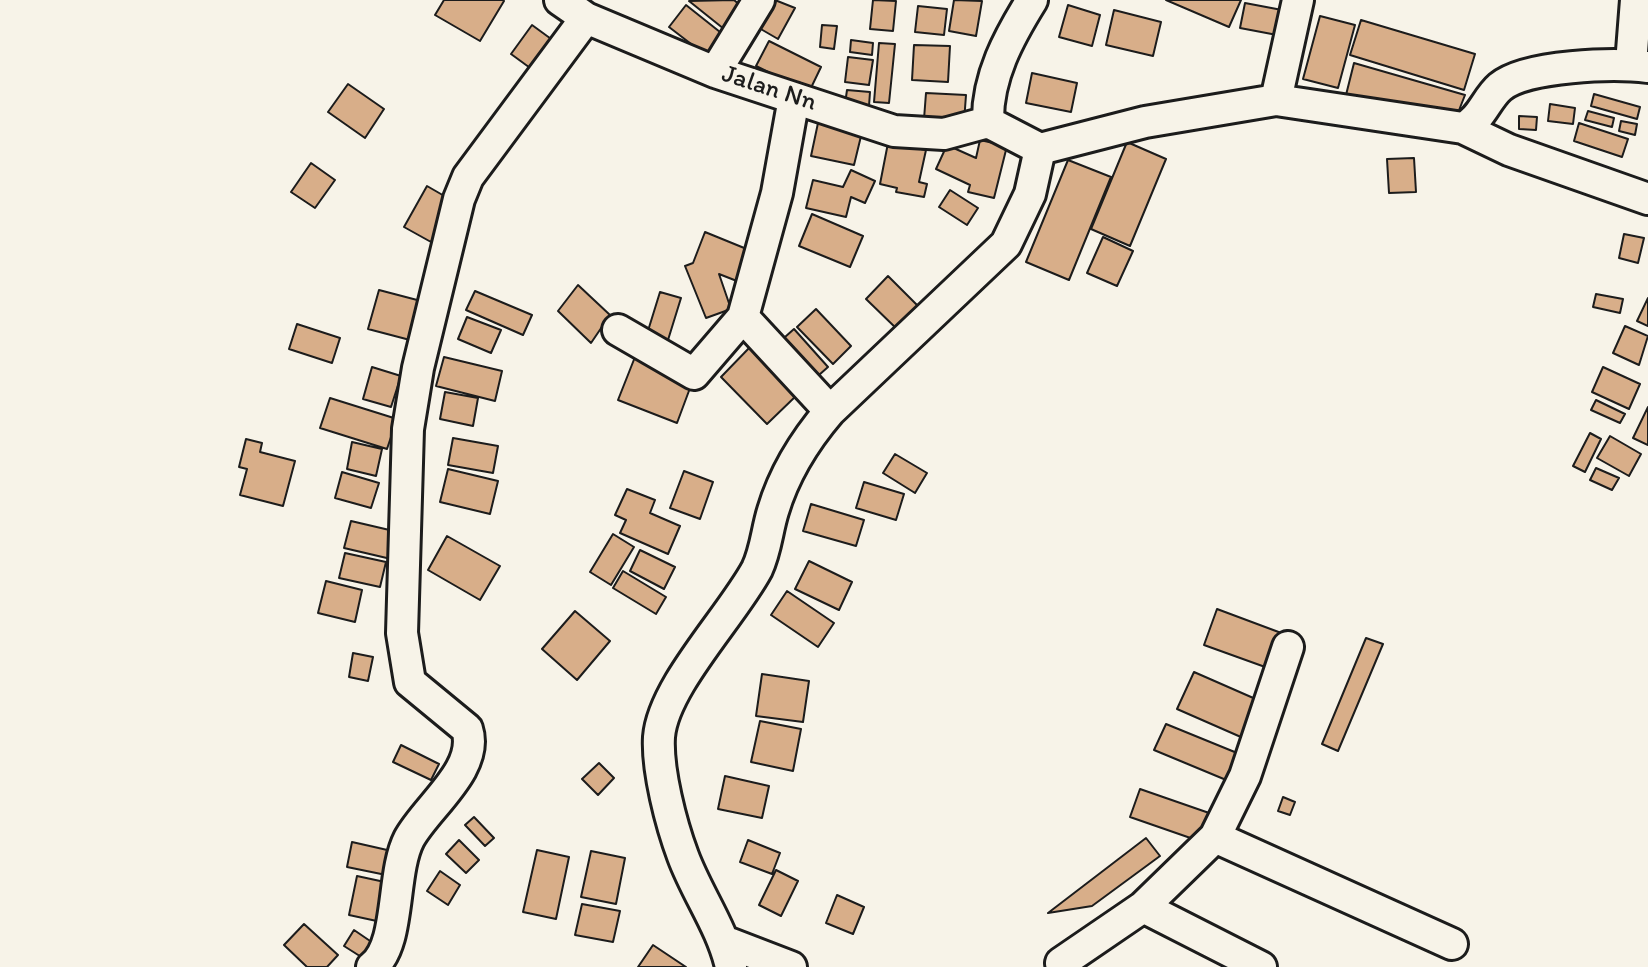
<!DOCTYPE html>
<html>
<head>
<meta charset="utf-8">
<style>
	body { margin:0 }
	canvas { display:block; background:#f7f3e8 }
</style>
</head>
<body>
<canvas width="1648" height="967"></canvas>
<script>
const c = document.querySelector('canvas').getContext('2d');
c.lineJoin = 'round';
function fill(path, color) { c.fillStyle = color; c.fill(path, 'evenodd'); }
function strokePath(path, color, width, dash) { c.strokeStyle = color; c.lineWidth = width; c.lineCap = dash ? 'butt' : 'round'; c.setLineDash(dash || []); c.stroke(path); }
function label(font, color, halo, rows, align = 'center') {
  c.font = font + ' Itim,sans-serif'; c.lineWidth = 6; c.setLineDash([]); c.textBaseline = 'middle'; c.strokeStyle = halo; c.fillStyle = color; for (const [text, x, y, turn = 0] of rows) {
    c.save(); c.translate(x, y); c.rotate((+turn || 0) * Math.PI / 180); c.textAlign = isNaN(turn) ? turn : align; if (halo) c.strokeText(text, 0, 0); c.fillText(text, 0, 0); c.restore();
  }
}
const building = new Path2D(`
	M444,0H503L504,1L480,41L435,15Z
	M734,0L741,6L724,29L689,1Z
	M775,0L795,8L778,39L759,28Z
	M873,0L896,1L893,31L870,29Z
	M954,0L982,1L976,36L949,31Z
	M1166,0H1241L1229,27Z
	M1245,3L1282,10L1277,35L1240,28Z
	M686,5L725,36L708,57L669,27Z
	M1068,5L1100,15L1092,46L1059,37Z
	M918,6L947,9L944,35L915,32Z
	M1114,10L1161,22L1153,56L1106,45Z
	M1320,16L1355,25L1338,88L1303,79Z
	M1361,20L1475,54L1464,90L1350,55Z
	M532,25L558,44L537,73L511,54Z
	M822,25L837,26L834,49L820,47Z
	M851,40L873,43L872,55L850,52Z
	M769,41L821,67L809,92L756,66Z
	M879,43L895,44L889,103L874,102Z
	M914,45L950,46L948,82L912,80Z
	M848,57L873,60L869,85L845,82Z
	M1354,63L1465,95L1454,123L1343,107Z
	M1032,73L1077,83L1071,112L1026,103Z
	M348,84L384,109L365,138L328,112Z
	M847,90L870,92L869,106L845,104Z
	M926,93L966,95L964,122L924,119Z
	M1594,94L1640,107L1637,119L1591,106Z
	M1550,104L1575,108L1573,124L1548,121Z
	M1588,111L1614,118L1612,127L1585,120Z
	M1519,116L1537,117L1536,130L1519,129Z
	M1621,121L1637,124L1635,135L1619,131Z
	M818,123L862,132L854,165L811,156Z
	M1579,123L1628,139L1622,157L1574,141Z
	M980,140L1007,146L994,198L968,192L970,185L936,169L947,145L976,158Z
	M1127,142L1166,159L1130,246L1091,229Z
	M888,143L926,150L919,182L927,184L924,197L896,192L897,188L880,184Z
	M1414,158L1416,192L1389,193L1387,159Z
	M1068,160L1111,177L1069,280L1026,262Z
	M311,163L335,180L315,208L291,192Z
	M851,170L875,181L865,203L851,197L846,217L806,208L813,180L843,187Z
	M427,186L453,201L431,242L404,227Z
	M950,190L978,208L967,225L939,207Z
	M812,214L863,236L850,267L799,246Z
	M705,232L754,252L742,283L719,274L731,309L706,318L685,266L693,263Z
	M1624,234L1644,238L1638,263L1619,258Z
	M1103,237L1133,251L1117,286L1087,273Z
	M888,276L920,308L899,331L866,299Z
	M578,285L610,315L591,343L558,311Z
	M379,290L421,301L410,340L368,329Z
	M475,291L532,315L523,335L466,310Z
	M660,292L681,298L668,340L647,334Z
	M1596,294L1623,299L1620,313L1593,307Z
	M1648,298V326L1637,321Z
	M816,309L851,346L833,364L797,327Z
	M467,317L501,330L491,353L458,339Z
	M297,324L340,338L332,363L289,349Z
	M1625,326L1648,336L1639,365L1613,353Z
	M794,329L828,367L810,383L776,345Z
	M751,346L798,394L767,424L721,377Z
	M444,357L502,371L495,401L436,386Z
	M635,357L693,380L677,423L618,400Z
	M372,367L401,376L391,407L363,399Z
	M1603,367L1640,384L1629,409L1592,392Z
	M445,392L478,398L473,426L440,419Z
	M330,398L397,419L387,449L320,428Z
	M1596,400L1625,414L1620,423L1591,410Z
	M1648,407V445L1633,438Z
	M1590,433L1601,439L1585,472L1573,466Z
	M1610,436L1641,454L1629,476L1597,458Z
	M453,438L498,446L493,473L448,465Z
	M246,439L262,443L260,452L295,461L283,506L240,495L247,469L239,467Z
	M352,442L382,449L376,476L347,469Z
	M895,454L927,473L915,493L883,473Z
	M1596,468L1619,478L1612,490L1590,480Z
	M448,469L498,481L490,514L440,502Z
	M684,471L713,482L700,519L670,508Z
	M342,472L379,483L371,508L335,498Z
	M864,482L904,494L896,520L856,508Z
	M627,489L655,500L650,513L680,526L668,554L620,533L626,520L615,515Z
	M811,504L864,520L856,546L803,531Z
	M351,521L398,532L391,559L344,548Z
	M613,534L634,547L611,585L590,572Z
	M447,536L500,566L480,600L428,570Z
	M640,550L675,567L664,589L630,571Z
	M345,553L386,562L380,587L339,578Z
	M809,561L852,582L839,610L795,589Z
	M623,571L666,597L656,614L613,588Z
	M326,581L362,590L355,622L318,613Z
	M787,591L834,623L818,647L771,615Z
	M1217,609L1292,637L1279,672L1204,645Z
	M575,611L610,641L577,680L542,649Z
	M1366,638L1383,644L1338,751L1322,744Z
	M353,653L373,657L368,681L349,677Z
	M1194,672L1267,704L1250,741L1177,709Z
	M762,674L809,681L803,722L756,716Z
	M760,721L801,729L793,771L751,762Z
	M1166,724L1242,755L1231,782L1154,750Z
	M401,745L439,764L431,780L393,762Z
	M599,763L614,778L598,795L582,779Z
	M725,776L769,786L762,818L718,809Z
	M1140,789L1212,814L1202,842L1130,817Z
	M1283,797L1295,802L1290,815L1278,811Z
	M474,817L494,838L485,846L465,825Z
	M1146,838L1160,856L1092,906L1048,913Z
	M459,840L479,860L466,873L446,854Z
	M748,840L780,853L772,874L740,862Z
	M352,842L396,852L391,876L347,867Z
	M537,850L569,857L556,919L523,912Z
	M591,851L625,858L616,904L581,897Z
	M776,870L798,881L781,916L759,905Z
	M440,871L460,885L448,905L427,891Z
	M357,876L394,884L386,923L349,915Z
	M837,895L864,907L853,934L826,923Z
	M582,904L620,911L613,942L575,935Z
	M304,924L338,955L327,967H307L284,945Z
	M354,930L376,945L366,960L344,946Z
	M653,945L686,967H638Z`);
fill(building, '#d8ae89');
strokePath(building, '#1c1c1c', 2);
const minor = new Path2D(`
	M560,0L586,18L715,72L894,131L944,134L988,122
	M1631,64L1636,0
	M715,72L759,0
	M794,98L777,193L743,317L830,411
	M1276,100L1298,0
	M988,122L1040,149L1145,122L1276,100L1463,128C1481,120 1486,99 1500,87C1526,65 1615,63 1648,67
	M988,122C987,77 1009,37 1032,0
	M1463,128L1509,150L1648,199
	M618,330L694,374L743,317
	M1215,837L1452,944
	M1143,907L1261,967
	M726,942L791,967
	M1061,963L1143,907L1215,837L1245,776L1288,647
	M372,967C401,945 391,874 409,839C426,807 480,769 467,729L410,682L402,633L408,429L418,368L459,199L468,177L586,18
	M731,967C722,927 697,894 683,856C671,824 657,770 659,737C663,686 732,616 757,569C766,550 767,530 773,511C784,474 806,439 830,411L1006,244L1030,194L1040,149`);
strokePath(minor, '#1c1c1c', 36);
strokePath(minor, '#f7f3e8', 30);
label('26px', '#1c1c1c', '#f7f3e8', [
	["Jalan Nn",769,89,18]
]);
</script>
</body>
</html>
